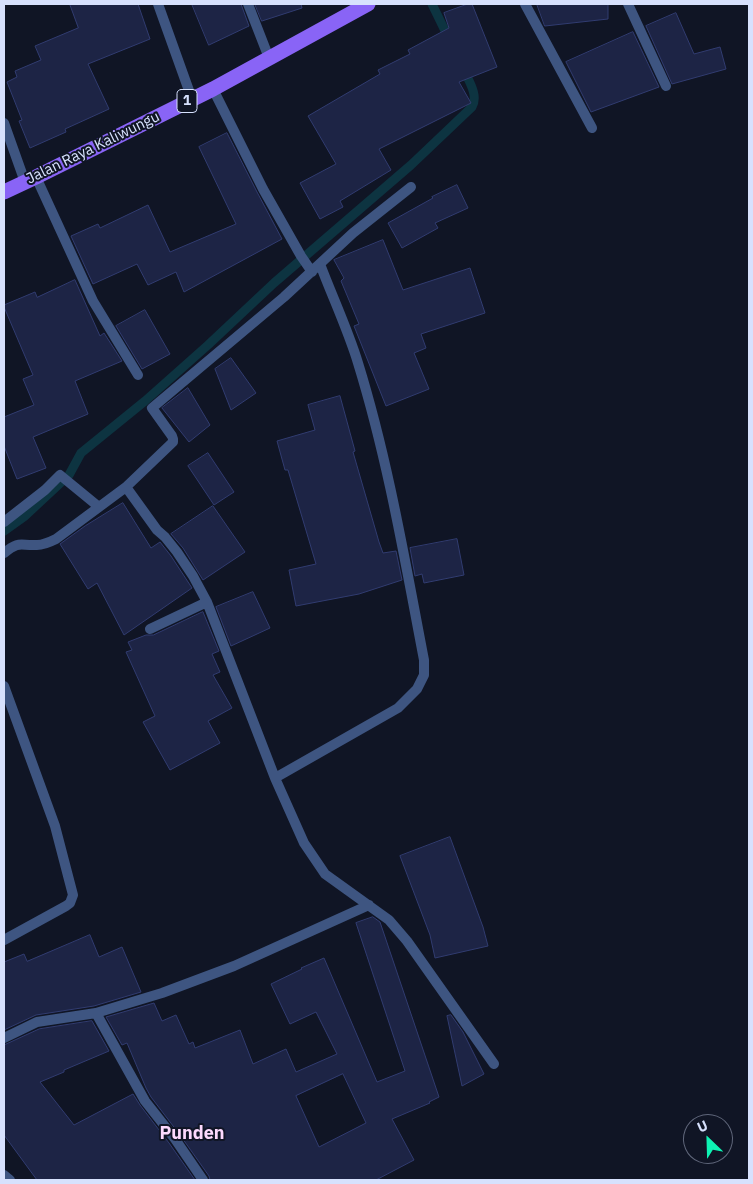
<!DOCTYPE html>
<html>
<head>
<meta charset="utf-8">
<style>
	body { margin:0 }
	#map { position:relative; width:753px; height:1184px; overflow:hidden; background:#101525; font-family:"IBM Plex Sans",sans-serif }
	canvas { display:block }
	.frame { position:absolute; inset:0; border:5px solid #d7e1fd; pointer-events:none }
	.north { position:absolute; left:683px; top:1114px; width:50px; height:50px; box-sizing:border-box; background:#101525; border:1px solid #60677b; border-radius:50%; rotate:336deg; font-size:14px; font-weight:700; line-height:20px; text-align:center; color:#d7e1fd }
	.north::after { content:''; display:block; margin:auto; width:18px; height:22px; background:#0ef2b3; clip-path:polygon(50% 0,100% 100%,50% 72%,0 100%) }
</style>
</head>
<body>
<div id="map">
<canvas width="753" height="1184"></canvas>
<div class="frame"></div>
<div class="north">U</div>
</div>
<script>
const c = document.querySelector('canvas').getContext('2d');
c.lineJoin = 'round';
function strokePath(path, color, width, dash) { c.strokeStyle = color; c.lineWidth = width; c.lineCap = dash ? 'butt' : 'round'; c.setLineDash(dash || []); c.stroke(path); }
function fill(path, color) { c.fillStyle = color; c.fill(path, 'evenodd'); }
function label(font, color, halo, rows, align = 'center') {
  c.font = font + ' "IBM Plex Sans",sans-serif'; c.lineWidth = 4; c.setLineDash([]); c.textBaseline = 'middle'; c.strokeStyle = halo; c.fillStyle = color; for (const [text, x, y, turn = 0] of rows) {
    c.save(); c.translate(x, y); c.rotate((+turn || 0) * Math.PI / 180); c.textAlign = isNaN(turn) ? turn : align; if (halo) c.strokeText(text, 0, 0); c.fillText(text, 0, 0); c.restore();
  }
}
strokePath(new Path2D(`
	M432,4L450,41
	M4,531L25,516L69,475L81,453L145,401L208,345L274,283L411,165L472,107C479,95 468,80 463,68`), '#0d3441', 9);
const building = new Path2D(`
	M70,4H138L150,39L88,64L109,109L65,129L66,132L30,148L19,121L22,120L7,82L17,77L15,71L41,60L35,46L78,28Z
	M192,4H241L249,26L209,45Z
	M255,4H301L302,8L262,21Z
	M468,4H472L497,67L459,82L471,103L379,149L391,170L340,201L343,207L320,219L300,183L336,164L308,116L380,74L378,70L410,54L408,50L449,28L444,13Z
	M537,4H608V19L545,26Z
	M676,13L694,54L720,47L726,69L672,84L646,26Z
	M633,32L659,87L591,112L566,62Z
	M227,133L257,192L282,239L184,292L176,272L148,285L137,264L93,284L71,236L98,224L100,228L148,205L170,252L236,224L199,147Z
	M457,185L468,208L435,223L438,228L402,248L388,223L433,198L432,197Z
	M383,240L403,290L470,268L485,313L421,334L426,348L414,353L429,389L386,406L354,326L359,324L341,281L344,278L334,260Z
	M75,280L100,336L104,333L122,361L75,381L88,414L33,437L46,468L17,479L4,446V417L34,405L23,379L33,375L4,307V305L35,292L37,297Z
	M145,310L170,354L142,369L116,326Z
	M231,358L256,393L231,410L215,369Z
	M188,388L210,425L189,442L162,408Z
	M340,396L355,451L353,452L379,542L383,553L396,551L402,580L359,594L296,606L289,570L316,564L288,470H285L277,441L315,430L308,405Z
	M208,453L234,492L214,505L188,466Z
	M123,503L151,548L160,542L171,556L192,588L124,635L97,583L88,589L60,544L85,526Z
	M213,506L245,552L203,580L183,548L171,534Z
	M457,539L464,575L424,583L422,574L415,576L410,548Z
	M253,592L270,628L231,646L216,607Z
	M203,612L219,651L212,654L220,672L213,675L232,708L208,721L220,743L170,770L143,722L155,716L126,652L132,650L128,642L146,635H153Z
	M450,837L483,927L488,946L435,958L430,935L400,856Z
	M373,917L380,922L439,1097L429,1102L430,1103L392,1119L414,1160L376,1180H210L209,1176L180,1135L151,1097L146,1088L127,1043L122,1045L106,1017L154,1003L162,1021L176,1015L189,1044L193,1042L195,1048L240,1030L253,1064L286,1049L296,1072L337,1054L316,1012L290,1024L271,984L302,969L301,968L324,958L377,1082L405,1071L356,923ZM343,1074L366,1123L319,1147L296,1096Z
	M90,935L99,957L122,947L141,992L94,1006L36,1015L4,1030V962L24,954L27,961Z
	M451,1015L463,1032L484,1074L462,1086L447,1016Z
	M92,1021L109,1051L64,1070V1072L40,1082L74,1125L133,1094L140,1105L169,1143L195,1180H37L4,1135V1045L39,1029Z`);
fill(building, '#1d2445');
strokePath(building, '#313c70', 1);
strokePath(new Path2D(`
	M158,4L192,99
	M248,4L269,58
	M4,123L25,182`), '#3e5581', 10);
strokePath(new Path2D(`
	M525,4L592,128
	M628,4L666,86
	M213,89L263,189L301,256L312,272
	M36,177L93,301L138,375
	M126,487L157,530L165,537L177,552L193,576L207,602
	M4,522L45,490L60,475L99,507
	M4,553C20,540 20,546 37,545C44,545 50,542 56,539L126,487L173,442V439L172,436L152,408L284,297L353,233L411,187
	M150,629L207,602L275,778L304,843L325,874L389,920L407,941L494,1064
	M4,686L55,826L73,895L70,903L66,906L4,940
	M275,778L398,708L417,689L424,675V660C405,561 388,460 358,363C348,330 332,296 320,264
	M96,1013L145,1101L175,1139L203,1180
	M4,1038L37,1022L96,1013L162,993L234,966L369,905
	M4,1175L10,1180`), '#3e5581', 10);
strokePath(new Path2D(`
	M4,192L36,177L213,89L368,4`), '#8964f6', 15);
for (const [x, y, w] of [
	[187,101,20]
]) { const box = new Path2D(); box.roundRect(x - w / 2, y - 11.5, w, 23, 4); c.fillStyle = '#101525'; c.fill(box); strokePath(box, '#d7e1fd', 1); }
label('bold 14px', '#d7e1fd', null, [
	["1",187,101]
]);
label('15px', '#d7e1fd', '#101525', [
	["Jalan Raya Kaliwungu",93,148,-26]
]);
label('bold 18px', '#fcd9fd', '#101525', [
	["Punden",192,1134]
]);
</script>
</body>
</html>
